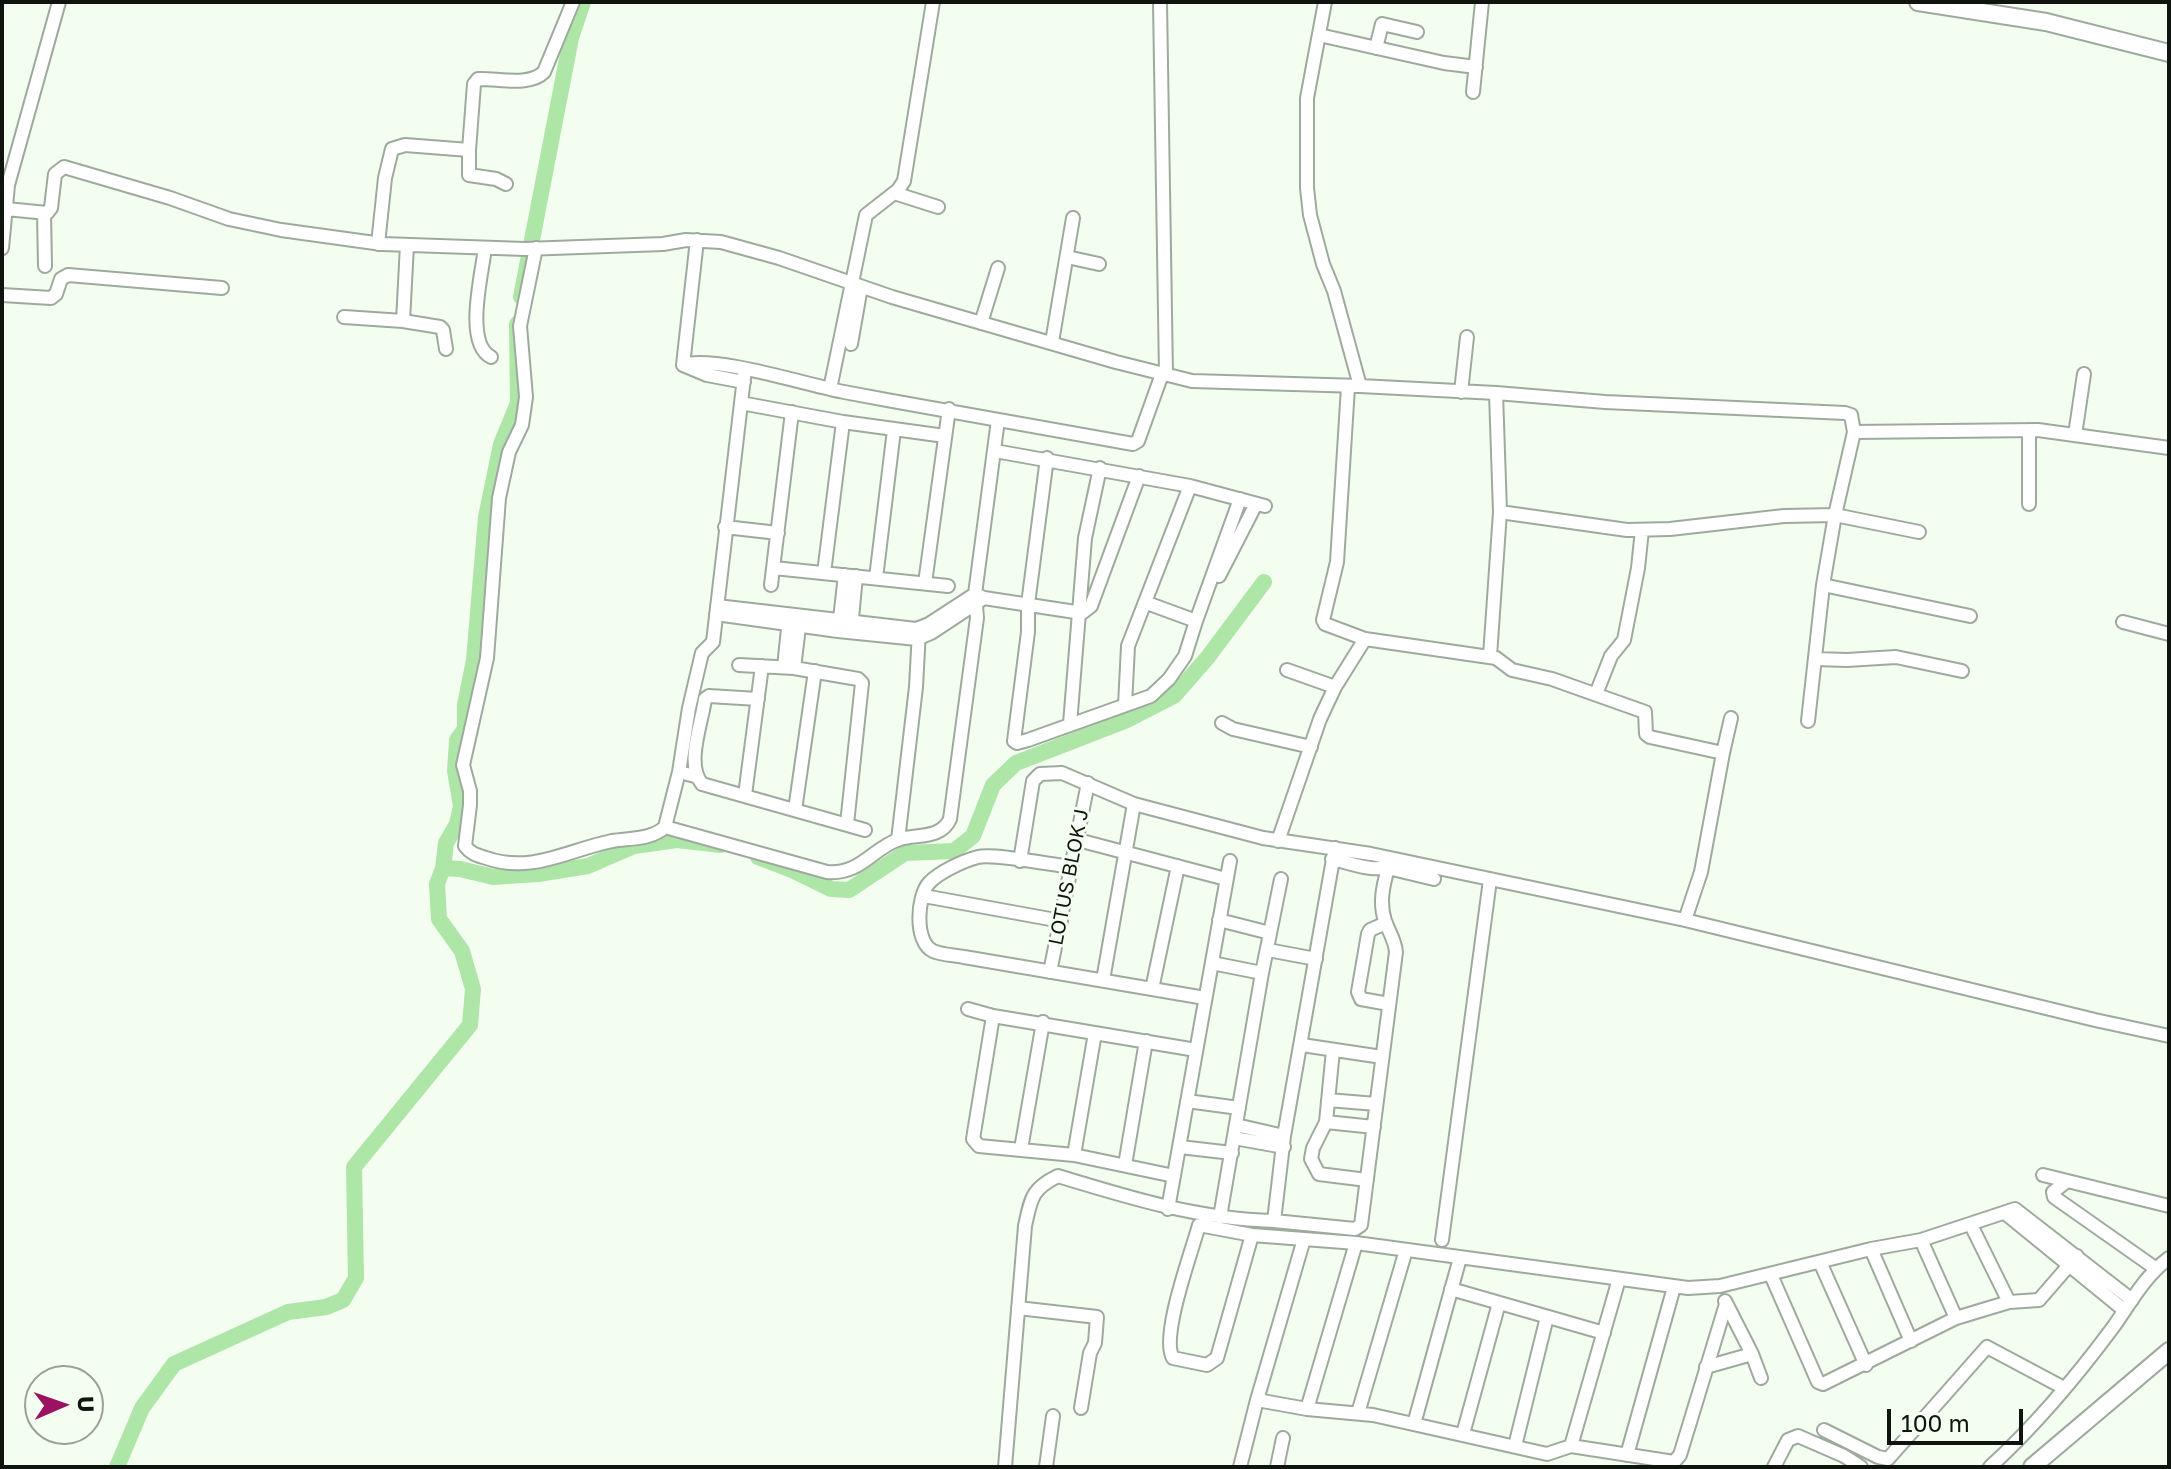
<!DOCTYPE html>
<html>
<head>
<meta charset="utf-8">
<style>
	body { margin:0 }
	#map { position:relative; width:2171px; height:1469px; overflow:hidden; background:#f3fef1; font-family:"Golos Text",sans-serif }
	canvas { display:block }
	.frame { position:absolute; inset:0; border:4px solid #10140f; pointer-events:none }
	.north { position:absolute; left:24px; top:1365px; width:80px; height:80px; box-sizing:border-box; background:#f3fef1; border:2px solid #98a097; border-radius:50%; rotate:88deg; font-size:22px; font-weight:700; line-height:32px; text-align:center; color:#10140f }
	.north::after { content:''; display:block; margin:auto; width:28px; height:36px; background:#9b1263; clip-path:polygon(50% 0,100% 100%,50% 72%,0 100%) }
	.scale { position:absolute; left:1887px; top:1409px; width:136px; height:36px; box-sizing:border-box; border:4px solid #10140f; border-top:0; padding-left:10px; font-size:24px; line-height:28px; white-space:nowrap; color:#10140f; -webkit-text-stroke:6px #f3fef1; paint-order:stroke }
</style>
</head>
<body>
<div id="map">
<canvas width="2171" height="1469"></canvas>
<div class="frame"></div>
<div class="north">U</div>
<div class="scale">100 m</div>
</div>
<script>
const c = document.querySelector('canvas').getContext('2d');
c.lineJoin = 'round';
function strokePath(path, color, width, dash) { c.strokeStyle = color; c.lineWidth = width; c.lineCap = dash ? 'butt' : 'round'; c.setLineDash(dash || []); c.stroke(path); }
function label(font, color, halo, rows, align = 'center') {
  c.font = font + ' "Golos Text",sans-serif'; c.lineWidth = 6; c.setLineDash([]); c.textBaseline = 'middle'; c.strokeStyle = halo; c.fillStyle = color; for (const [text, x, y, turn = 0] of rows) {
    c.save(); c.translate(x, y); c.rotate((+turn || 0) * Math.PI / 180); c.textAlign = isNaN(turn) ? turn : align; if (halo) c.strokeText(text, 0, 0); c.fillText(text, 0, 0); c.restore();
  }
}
strokePath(new Path2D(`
	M521,297L571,38L583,2
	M758,857L792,870L831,889L849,890L905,853L954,851L973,836L993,785L1016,763L1127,720L1174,696L1208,657L1264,582
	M443,868L446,843L457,824L461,806L455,771L457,740L465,729V705L474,660L486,517L501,444L518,403L517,324
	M117,1467L142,1408L174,1364L288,1312L326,1307L343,1300L356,1278L354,1167L470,1025L473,989L462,951L439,919L437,884L443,868L460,869L493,877L538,874L588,866L634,846L677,840L721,845`), '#ade6a6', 16);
const minor = new Path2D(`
	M1160,2L1166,375
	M1325,2L1307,98V188L1310,215L1323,264L1334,291L1360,386L1496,393L1500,512L1627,530L1670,529L1784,516L1835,515L1854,432L2038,430L2169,448
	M1319,35L1444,63L1476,67
	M1376,48L1382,24L1417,32
	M1473,92L1482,2
	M469,150V175L496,179L506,184
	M894,193L938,207
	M6,209L47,213L51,208L55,174L64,167L170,198L229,219L281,230L382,244L525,249L663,244L686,240L721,242L779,258L892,297L1116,362L1192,381L1360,386
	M44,213L45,266
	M697,240L683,365C715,355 807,385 844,392C940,410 1036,427 1133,444L1138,441L1162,374
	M378,244L385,178L392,149L405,145L469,150L474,84L478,79C497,78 529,87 544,72L573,2
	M407,245L403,321L440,327L443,330L446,349
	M2,248L8,185L59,2
	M485,248C482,274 464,343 491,357
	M536,248L520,326L526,397L522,425L509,452L499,498L487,658L463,765L470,791V805L465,846C471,854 477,855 486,858C532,874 568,850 612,841C630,838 651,840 665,827L679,772L695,776
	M1067,257L1099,264
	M2,295L51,298L56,294L61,279L68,275L222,288
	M344,317L403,321
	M981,323L998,268
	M1052,342L1073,218
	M851,344L861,287
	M683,365L707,375L744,382
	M1348,387L1337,562L1323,620L1325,624L1365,639L1496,658L1512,670L1552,679L1645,712L1646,734L1650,737L1723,753L1701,872L1685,920
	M830,389L866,215L898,190L904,181L933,2
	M1461,392L1467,337
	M1496,393L1605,402L1845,413L1851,415L1854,432
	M741,403L843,422L945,436
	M2029,430V504
	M2075,435L2084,374
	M995,451L1190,486L1265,506
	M1047,458L1028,604V632L1014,741L1017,743L1028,740L1151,696L1169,679L1185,656L1196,621
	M725,527L778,533
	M774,568L948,586
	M824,573L843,422
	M1219,576L1256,504
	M876,578L894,430
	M925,583L949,409
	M771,585L792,412
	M1823,585L1970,616
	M975,594L984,598L1082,613L1091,606L1139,476
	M1147,603L1196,621L1240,499
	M717,606L916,629L929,624L975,594
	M716,614L838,631L917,639L931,633L981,600
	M2123,622L2169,634
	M839,628L845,575
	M851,629L856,576
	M1490,656L1500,512
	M1815,659L1847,660L1896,657L1962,671
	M739,665L794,668L858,679L862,683L847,824
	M784,667L789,619
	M794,668L800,619
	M1287,670L1335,687
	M1596,694L1611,656L1624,640L1638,568L1642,530
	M758,699L709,696L705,699C702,723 685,764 702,784L865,830
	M1125,705L1128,646L1190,486
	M1808,721L1823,585L1835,515L1919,532
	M1222,723L1233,729L1311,747
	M1070,724L1085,538L1100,468
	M1723,753L1731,718
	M679,772L689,708L702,653L713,642L745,369
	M745,795L762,666
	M795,810L815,671
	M665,827L827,872C861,875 872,848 900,839C918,834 941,839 950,819L977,618L975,594L998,420
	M898,840L916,687L919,631
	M1078,840L1226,879
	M1278,841L1320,719L1335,687L1365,639
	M1332,859C1348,862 1378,875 1392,864
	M1020,861L1033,781L1040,774L1062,773L1134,804L1263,838L1371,854L1685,920L2095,1020L2169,1036
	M1071,867C1052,865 994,853 978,857C963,861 939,872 929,883C917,896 914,942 933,951C942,955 954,955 964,957L1205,998
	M924,896L1061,921
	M1219,920L1270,933
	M1386,923L1370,930L1368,934L1358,992L1361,999L1389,1004
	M1268,950L1316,959
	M1212,963L1262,973
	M1050,972L1088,783
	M1103,980L1134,804
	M1152,989L1178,866
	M968,1009L993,1016L1196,1050
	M993,1016L973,1139L979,1146L1074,1155L1174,1176
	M1302,1045L1382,1057
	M1333,1050L1326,1122L1313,1148L1311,1159L1319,1174L1367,1180
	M1328,1100L1376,1104
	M1187,1101L1239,1108
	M1326,1122L1374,1127
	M1236,1125L1284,1136
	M1234,1138L1284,1147
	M1180,1147L1232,1153
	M1021,1149L1043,1022
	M1074,1155L1095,1033
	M1125,1165L1146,1041
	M2043,1175L2169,1206
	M2066,1182L2053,1192L2054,1197L2155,1268
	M1168,1209L1230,861
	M2005,1213L2124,1310
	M1220,1217L1262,973L1281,879
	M1274,1221L1355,1229L1361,1225L1396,952C1395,940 1389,932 1385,921C1379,903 1383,886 1388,868L1434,879
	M1971,1225L2009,1302
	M1252,1235L1217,1358L1207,1365L1173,1358C1160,1337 1192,1251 1199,1225L1252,1235L1356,1243L1688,1288L1720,1286L1871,1249L1921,1240L2015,1209L2132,1300
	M1442,1240L1490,880
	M1921,1240L1956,1318
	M1871,1249L1911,1341
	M1820,1262L1866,1365
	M1771,1275L1818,1382L1823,1384L1956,1318L2009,1302L2039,1300L2077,1256
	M1451,1289L1604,1333
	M1725,1301L1752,1354L1761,1378
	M1018,1308L1097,1317L1095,1343L1090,1353L1081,1408
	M1706,1367L1752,1354
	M1257,1400L1307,1409L1373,1415L1547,1454L1571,1446L1674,1462L1680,1455L1726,1304
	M1307,1409L1356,1243
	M1358,1413L1406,1250
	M1414,1424L1460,1258
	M1824,1430L1878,1457L1888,1459L1987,1347L2064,1388
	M1463,1434L1499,1303
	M1515,1446L1547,1317
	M1571,1446L1619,1279
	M1627,1455L1674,1287
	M1005,1467L1025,1226C1031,1199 1031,1189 1058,1176C1130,1198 1198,1219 1274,1221L1284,1136L1335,848
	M1046,1467L1053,1416
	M1240,1467L1257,1400L1304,1239
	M1277,1467L1283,1438
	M1774,1467L1788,1440L1798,1436L1844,1456L1861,1467
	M1990,1467C2037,1424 2077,1376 2114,1326C2131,1302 2145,1276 2169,1258`);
const major = new Path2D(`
	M1918,2L2046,22L2169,53
	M2032,1467L2169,1351`);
strokePath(minor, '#9faa9e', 16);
strokePath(major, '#9faa9e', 20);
strokePath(minor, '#fff', 12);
strokePath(major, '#fff', 16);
label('20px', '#10140f', '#f3fef1', [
	["LOTUS BLOK J",1069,877,-79]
]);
</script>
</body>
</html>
